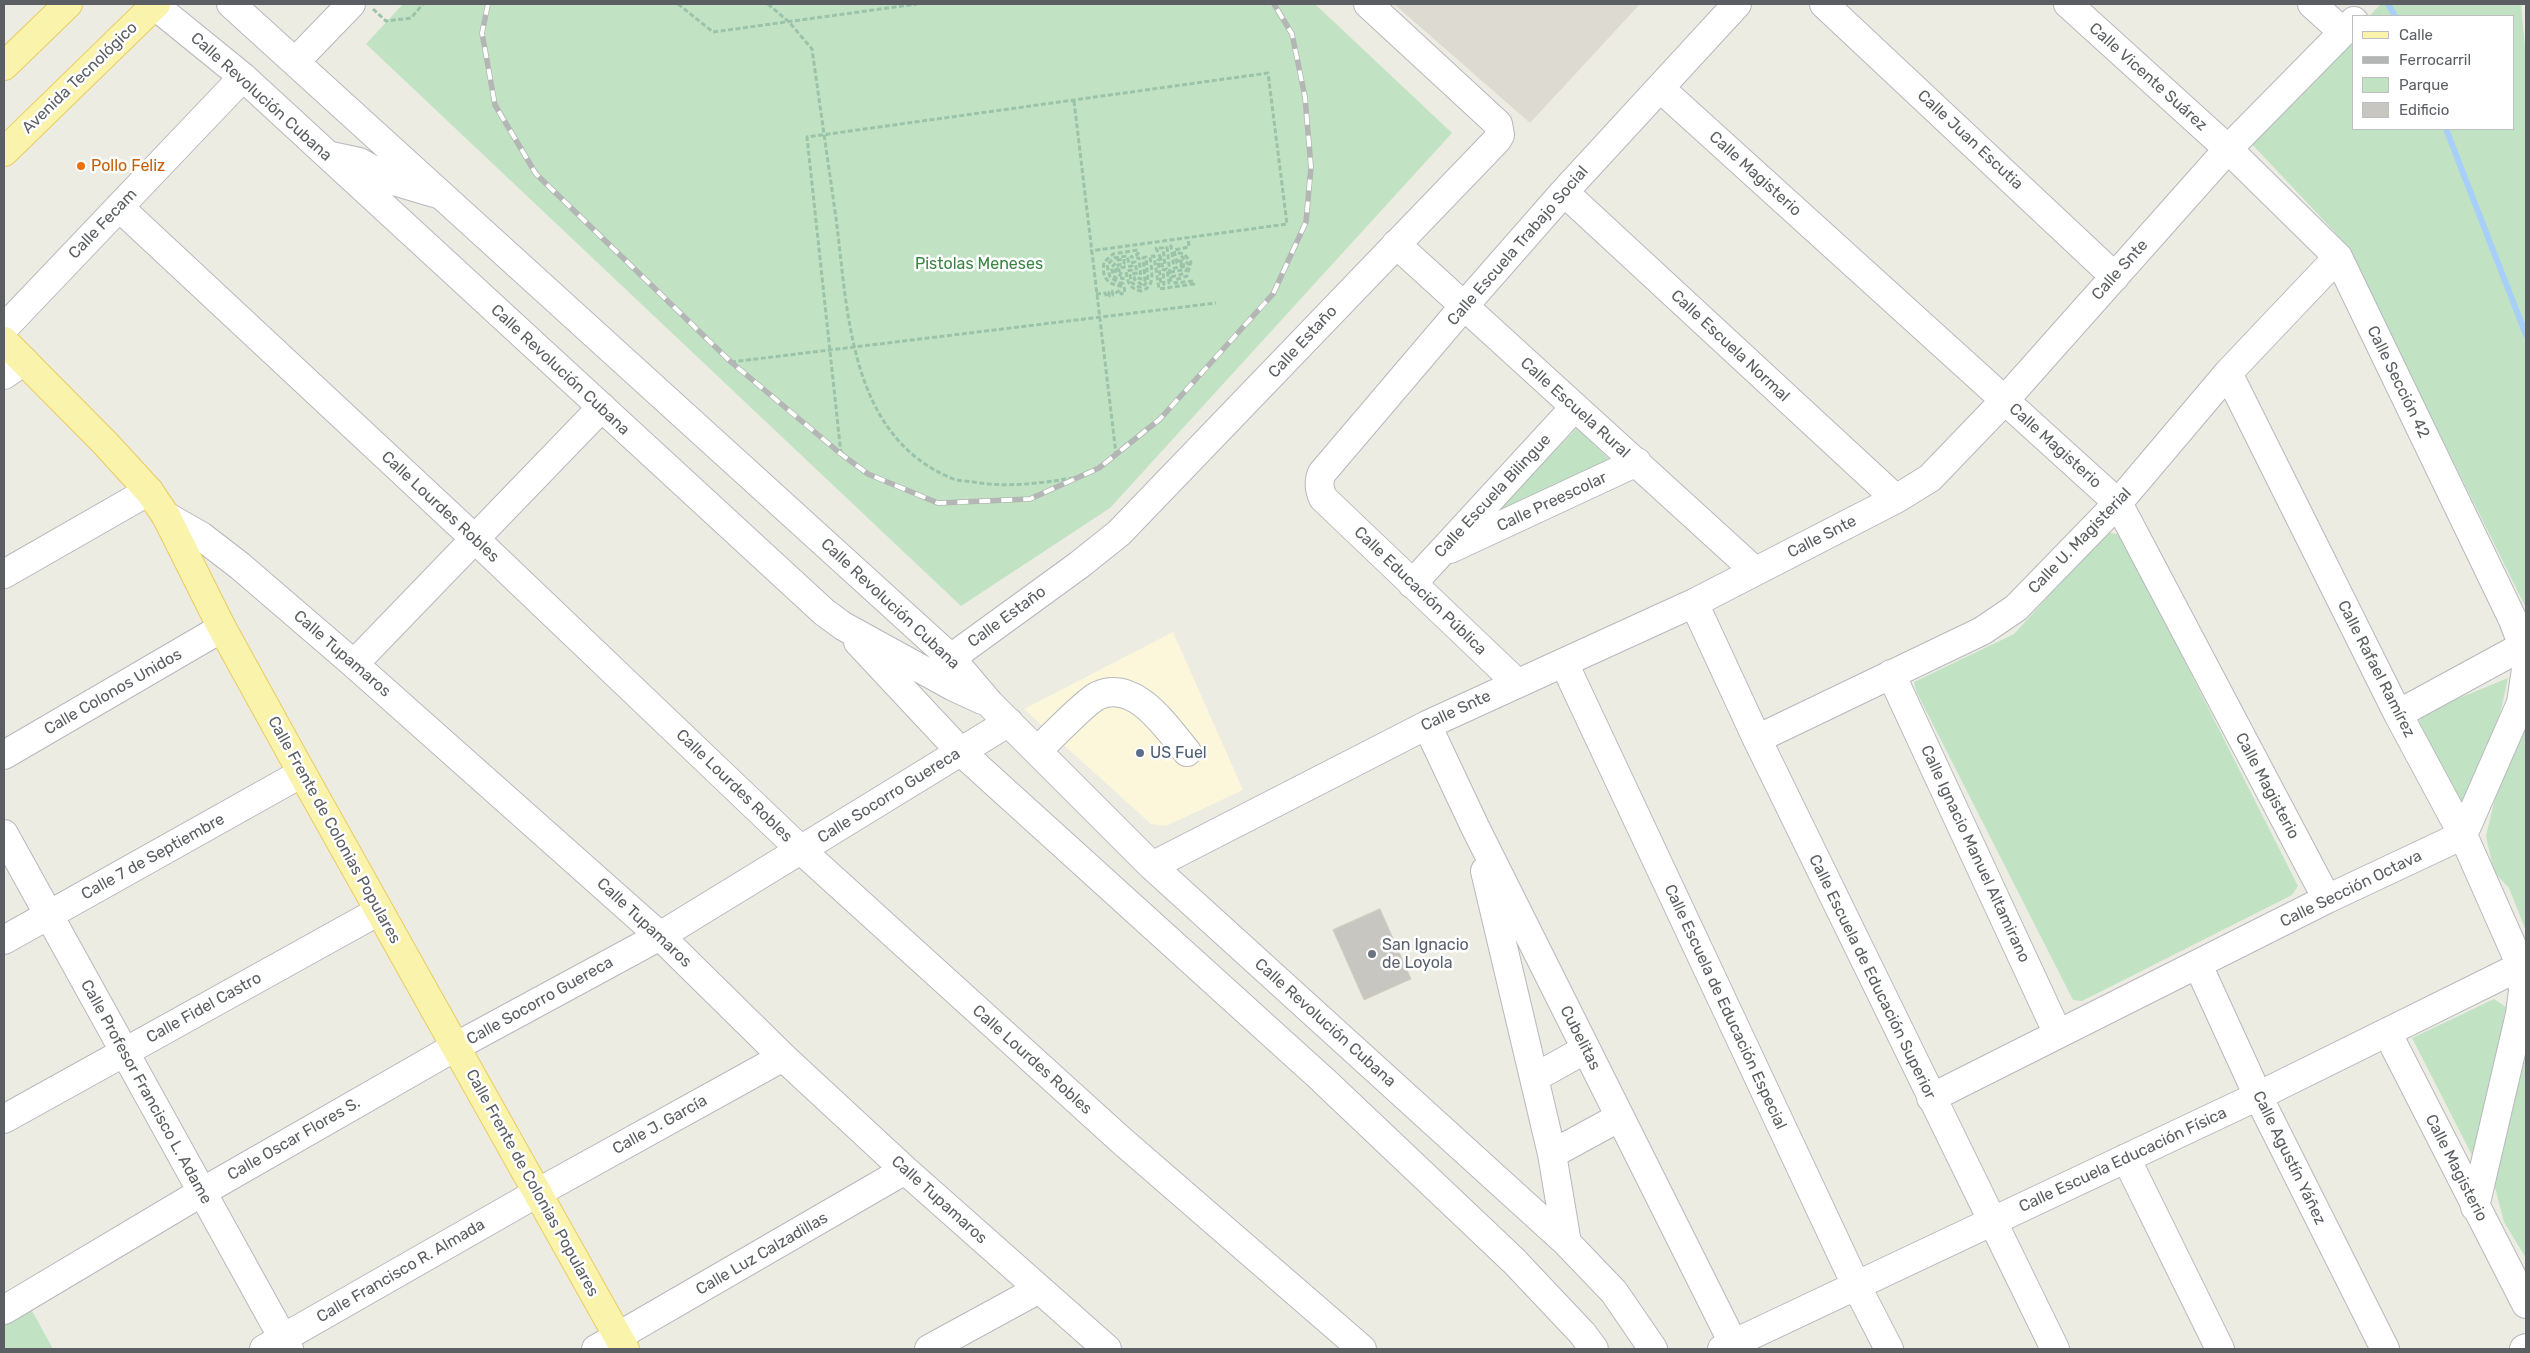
<!DOCTYPE html>
<html>
<head>
<meta charset="utf-8">
<style>
	body { margin:0 }
	#map { position:relative; width:2530px; height:1353px; overflow:hidden; background:#edece3; font-family:Rubik,sans-serif }
	canvas { display:block }
	.frame { position:absolute; inset:0; border:5px solid #5b5e63; pointer-events:none }
	.legend { position:absolute; left:2352px; top:15px; width:162px; height:115px; box-sizing:border-box; background:#fff; border:1px solid #bdbfc1; margin:0; padding:6px 9px; list-style:none; font-size:15px; color:#5b5e63 }
	.legend li { display:flex; align-items:center; gap:10px; height:25px }
	.legend b { width:25px; border:1px solid #bdbfc1 }
</style>
</head>
<body>
<div id="map">
<canvas width="2530" height="1353"></canvas>
<div class="frame"></div>
<ul class="legend">
<li><b style="height:6px;background:#faf3ab"></b>Calle</li>
<li><b style="height:6px;background:#b4b5b5"></b>Ferrocarril</li>
<li><b style="height:14px;background:#c1e3c3"></b>Parque</li>
<li><b style="height:14px;background:#c8c6c0"></b>Edificio</li>
</ul>
</div>
<script>
const c = document.querySelector('canvas').getContext('2d');
c.lineJoin = 'round';
function fill(path, color) { c.fillStyle = color; c.fill(path, 'evenodd'); }
function strokePath(path, color, width, dash) { c.strokeStyle = color; c.lineWidth = width; c.lineCap = dash ? 'butt' : 'round'; c.setLineDash(dash || []); c.stroke(path); }
function label(font, color, halo, rows, align = 'center') {
  c.font = font + ' Rubik,sans-serif'; c.lineWidth = 5; c.setLineDash([]); c.textBaseline = 'middle'; c.strokeStyle = halo; c.fillStyle = color; for (const [text, x, y, turn = 0] of rows) {
    c.save(); c.translate(x, y); c.rotate((+turn || 0) * Math.PI / 180); c.textAlign = isNaN(turn) ? turn : align; if (halo) c.strokeText(text, 0, 0); c.fillText(text, 0, 0); c.restore();
  }
}
fill(new Path2D(`
	M1173,632L1243,790L1166,826L1151,824L1024,709Z`), '#fcf6da');
fill(new Path2D(`
	M1394,4H1640L1530,123Z`), '#dddbd1');
fill(new Path2D(`
	M403,4H1315L1452,133L1110,508L961,606L366,44Z
	M2381,4H2521L2526,58V608L2345,243L2248,140L2354,32V129H2514V16H2369Z
	M1577,428L1609,459L1483,525Z
	M2107,532L2121,535L2298,886L2292,895L2082,1001L2073,1000L1916,691L1914,682L2014,634Z
	M2508,678L2501,710L2464,810L2419,721L2425,712Z
	M2526,725V931L2509,888L2494,872L2486,836L2495,798Z
	M2494,999L2506,1007L2476,1163L2412,1038Z
	M2526,1055V1258L2504,1222L2494,1184Z
	M31,1309L53,1349H4V1324Z`), '#c1e3c3');
strokePath(new Path2D(`
	M2388,4L2395,16
	M2446,129L2526,335`), '#a7cffa', 6);
const building = new Path2D(`
	M1380,909L1411,979L1364,1000L1333,930Z`);
fill(building, '#c8c6c0');
strokePath(building, '#d1cec2', 1);
const minor = new Path2D(`
	M153,4L243,77L824,612L843,626L954,687L982,700
	M231,4L951,658L990,704L1152,866L1567,1243L1614,1292L1653,1349
	M1824,4L2115,277
	M2312,4L2343,32
	M295,62L351,4
	M1660,88L2118,503L2327,899
	M331,156L359,162L394,181L438,194
	M1564,192L1896,499
	M119,207L475,539L801,850L1122,1141L1362,1349
	M1396,244L1755,571
	M4,328L243,77
	M2228,373L2398,714L2463,835L2521,966L2523,991L2520,1014L2475,1207
	M4,375L24,361
	M166,516L201,536L240,566L354,664L660,936L783,1057L905,1170L1107,1349
	M1450,549L1637,462
	M4,574L149,491
	M1412,584L1574,408
	M1694,603L1757,739L2055,1349
	M858,642L960,751L1322,1079L1514,1261L1582,1333L1594,1349
	M951,658L1079,565L1119,533L1497,140L1500,135L1498,124L1368,4
	M1564,663L1856,1285L1889,1349
	M354,664L602,407
	M1891,674L2058,1034
	M1517,683L1323,498C1319,489 1318,482 1322,473L1464,306L1564,192L1737,4
	M2398,714L2523,646
	M1427,725L1475,827L1736,1349
	M1757,739L1982,631L2016,608L2118,503L2228,373L2338,257
	M1038,750C1051,738 1084,703 1097,696C1135,678 1166,727 1187,752
	M4,755L222,628
	M4,834L289,1349
	M1152,866L1427,725L1694,603L1896,499L1930,478L2004,401L2228,149L2354,21
	M1485,871L1552,1154L1567,1243
	M4,940L302,773
	M2198,965L2258,1096L2385,1349
	M2387,1032L2526,1304
	M1534,1078L1586,1049
	M1931,1098L2327,899L2463,835L2521,703L2526,669L2523,646L2513,620L2338,257L2228,149L2068,4
	M4,1119L379,911
	M1552,1154L1620,1117
	M2126,1158L2220,1349
	M4,1310L202,1192L455,1047L660,936L1009,722
	M264,1349L537,1193L783,1057
	M596,1349L905,1170
	M929,1349L1039,1289
	M1722,1349L2258,1096L2521,966
	M2524,1349L2526,1348`);
const major = new Path2D(`
	M4,66L68,4
	M4,152L156,4
	M4,341L105,443L149,491L166,516L222,628L302,773L625,1349`);
strokePath(minor, '#b6b8bd', 30);
strokePath(major, '#e8cc61', 30);
strokePath(new Path2D(`
	M678,4L713,32L917,4
	M768,4L789,22L812,49C820,106 828,162 836,218C848,312 849,435 951,478C957,481 966,481 973,482C1009,488 1043,483 1079,477
	M373,9L386,21L411,18L423,4
	M1074,101L1116,454
	M1161,259L1156,248H1163L1165,265L1162,266L1161,259L1158,260L1161,284H1164L1163,270L1167,269L1169,283H1171L1167,247L1171,246L1174,268L1181,267V264L1177,263L1174,250L1189,247L1188,237
	M1170,272L1183,270L1184,262L1176,260
	M1096,294L1105,293L1107,297L1109,296V292L1112,291L1113,295L1120,290L1121,294L1125,293L1124,286C1108,286 1101,277 1104,262L1113,254L1138,250V254L1131,257L1139,258L1141,279L1135,277L1134,279L1141,284L1145,280L1143,258L1146,257L1148,280L1143,287H1139L1131,282L1130,274L1137,273L1135,262L1129,263L1127,256L1114,258L1107,265L1110,277L1119,283H1123V278H1115L1111,268L1118,260L1124,259V264L1118,265L1115,271L1120,275L1122,271H1119L1118,268L1132,266V270L1126,271C1127,282 1130,289 1141,291C1157,287 1151,268 1150,256H1154L1159,289L1194,284L1193,281L1175,283V280L1187,276L1191,262L1184,254L1179,253L1189,265C1185,275 1180,275 1170,277
	M731,362L1216,303
	M841,454L807,137L1268,73L1287,224L1090,251`), '#9bc3aa', 3, [5, 2.5]);
strokePath(minor, '#fff', 28);
strokePath(major, '#faf3ab', 28);
const rail = new Path2D(`
	M488,4L482,33L495,105L536,174L731,362L841,454L868,474L938,503L1030,499L1099,468L1160,419L1273,294L1306,222L1311,167L1305,97L1292,34L1274,4`);
strokePath(rail, '#b4b5b5', 5.5);
strokePath(rail, '#fff', 4, [11]);
for (const [x, y, r, color] of [
	[81,166,5,"#e8710a"],
	[1140,753,5,"#5c6f8a"],
	[1372,954,5,"#6b7280"]
]) { const dot = new Path2D(); dot.arc(x, y, r, 0, 2 * Math.PI); c.fillStyle = color; c.fill(dot); strokePath(dot, '#fff', 2); }
label('16px', '#5b5e63', '#fff', [
	["Calle Vicente Suárez",2148,77,42],
	["Avenida Tecnológico",80,78,-44],
	["Calle Revolución Cubana",261,97,42],
	["Calle Juan Escutia",1970,140,43],
	["Calle Magisterio",1755,174,42],
	["Calle Fecam",103,224,-46],
	["Calle Escuela Trabajo Social",1518,246,-49],
	["Calle Snte",2120,270,-48],
	["Calle Estaño",1303,342,-47],
	["Calle Escuela Normal",1730,346,43],
	["Calle Revolución Cubana",560,370,43],
	["Calle Sección 42",2398,382,64],
	["Calle Escuela Rural",1575,408,42],
	["Calle Magisterio",2055,446,42],
	["Calle Escuela Bilingue",1493,496,-47],
	["Calle Preescolar",1552,502,-25],
	["Calle Lourdes Robles",440,507,43],
	["Calle Snte",1822,537,-27],
	["Calle U. Magisterial",2080,541,-46],
	["Calle Educación Pública",1420,591,44],
	["Calle Revolución Cubana",890,604,43],
	["Calle Estaño",1007,617,-36],
	["Calle Tupamaros",342,654,41],
	["Calle Rafael Ramírez",2376,669,63],
	["Calle Colonos Unidos",113,692,-30],
	["Calle Snte",1456,711,-25],
	["Calle Lourdes Robles",734,786,44],
	["Calle Magisterio",2267,786,62],
	["Calle Socorro Guereca",889,796,-32],
	["Calle Frente de Colonias Populares",334,830,61],
	["Calle Ignacio Manuel Altamirano",1975,854,65],
	["Calle 7 de Septiembre",153,857,-29],
	["Calle Sección Octava",2351,889,-26],
	["Calle Tupamaros",644,923,43],
	["Calle Escuela de Educación Superior",1872,977,64],
	["Calle Socorro Guereca",540,1001,-29],
	["Calle Escuela de Educación Especial",1725,1007,65],
	["Calle Fidel Castro",204,1008,-29],
	["Calle Revolución Cubana",1325,1023,42],
	["Cubelitas",1580,1038,63],
	["Calle Lourdes Robles",1032,1060,42],
	["Calle Profesor Francisco L. Adame",146,1092,61],
	["Calle J. García",660,1125,-29],
	["Calle Oscar Flores S.",294,1139,-30],
	["Calle Agustín Yáñez",2289,1158,64],
	["Calle Escuela Educación Física",2123,1160,-25],
	["Calle Magisterio",2456,1168,63],
	["Calle Frente de Colonias Populares",532,1183,61],
	["Calle Tupamaros",939,1200,42],
	["Calle Luz Calzadillas",762,1254,-30],
	["Calle Francisco R. Almada",401,1271,-30]
]);
label('16px', '#c56008', '#fff', [
	["Pollo Feliz",91,166]
], 'left');
label('16px', '#3a8343', '#fff', [
	["Pistolas Meneses",979,264]
]);
label('16px', '#4e5e75', '#fff', [
	["US Fuel",1150,753]
], 'left');
label('16px', '#5b616d', '#fff', [
	["San Ignacio",1382,945],
	["de Loyola",1382,963]
], 'left');
</script>
</body>
</html>
